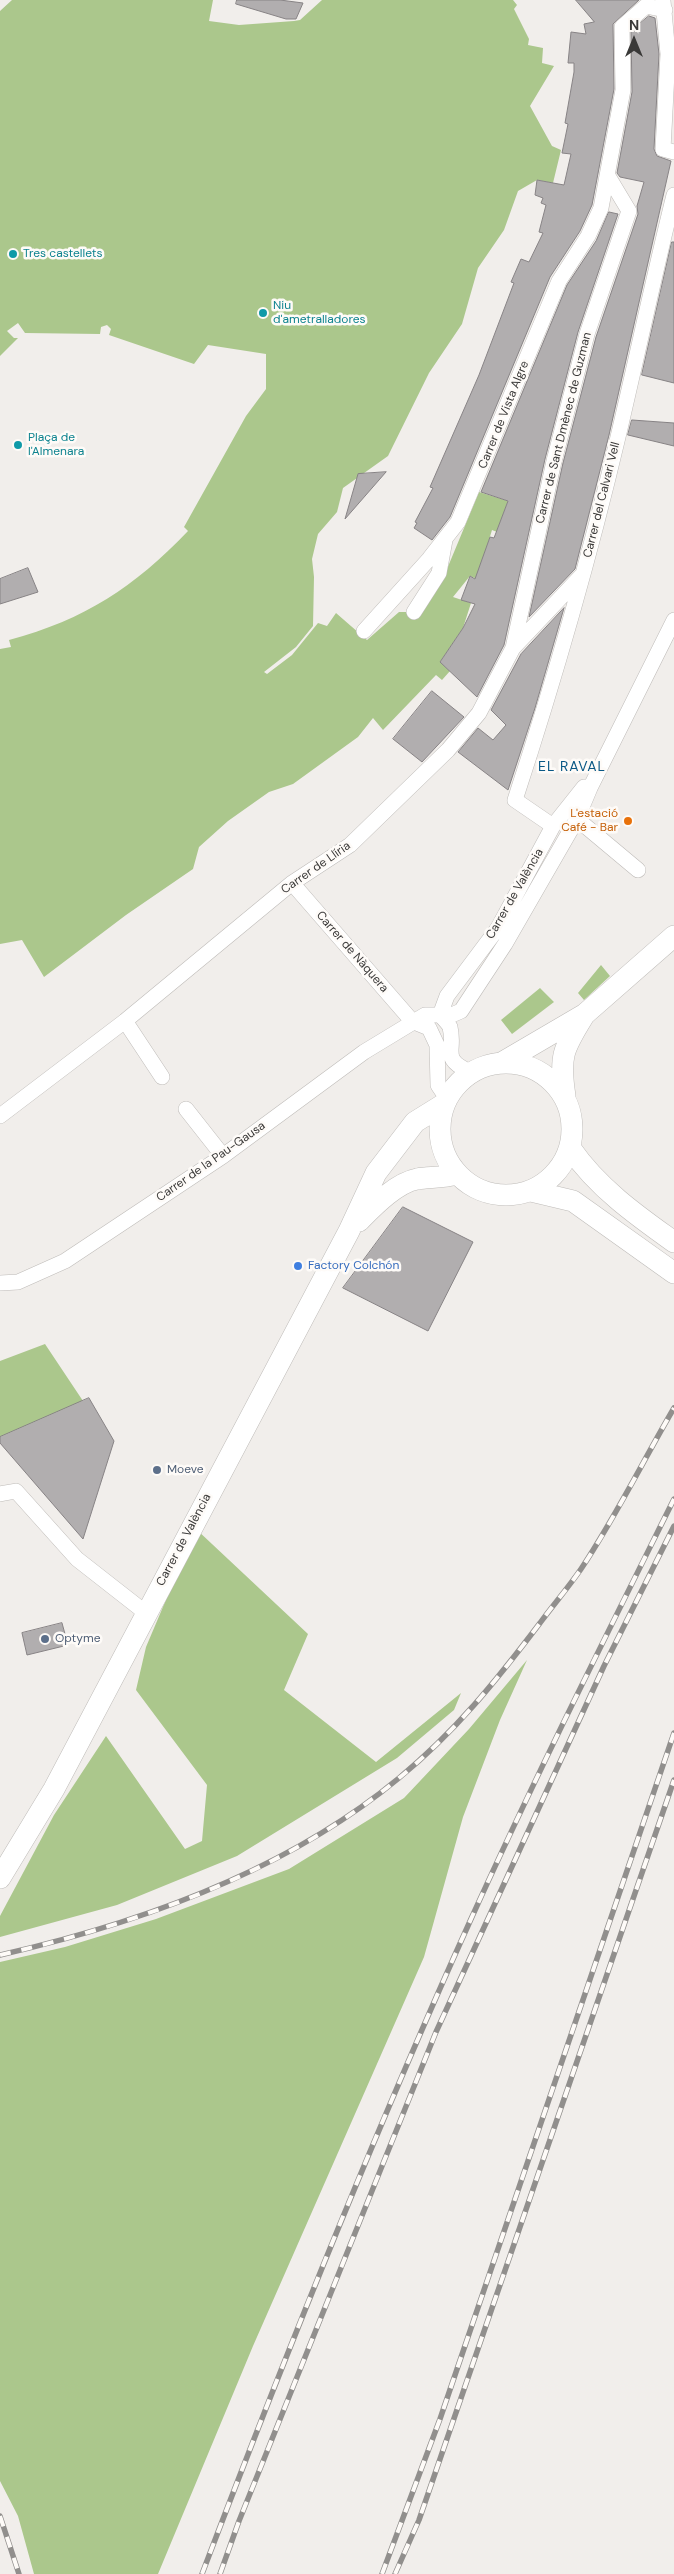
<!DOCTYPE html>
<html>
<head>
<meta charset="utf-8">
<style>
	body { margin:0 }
	#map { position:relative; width:674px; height:2574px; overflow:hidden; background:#f1eeeb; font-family:"DM Sans",sans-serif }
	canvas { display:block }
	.north { position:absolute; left:609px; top:15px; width:50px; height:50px; -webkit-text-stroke:4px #fefbf8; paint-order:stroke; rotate:0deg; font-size:14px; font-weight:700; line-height:20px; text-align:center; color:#3a3938 }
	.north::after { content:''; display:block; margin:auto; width:18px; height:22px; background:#3a3938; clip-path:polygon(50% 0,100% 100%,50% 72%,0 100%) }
</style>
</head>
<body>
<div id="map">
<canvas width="674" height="2574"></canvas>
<div class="north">N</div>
</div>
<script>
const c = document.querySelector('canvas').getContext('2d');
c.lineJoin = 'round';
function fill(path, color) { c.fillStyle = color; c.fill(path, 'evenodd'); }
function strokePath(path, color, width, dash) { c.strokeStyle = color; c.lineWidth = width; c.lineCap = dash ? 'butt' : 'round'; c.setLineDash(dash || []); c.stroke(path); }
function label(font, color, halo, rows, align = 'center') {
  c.font = font + ' "DM Sans",sans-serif'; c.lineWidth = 5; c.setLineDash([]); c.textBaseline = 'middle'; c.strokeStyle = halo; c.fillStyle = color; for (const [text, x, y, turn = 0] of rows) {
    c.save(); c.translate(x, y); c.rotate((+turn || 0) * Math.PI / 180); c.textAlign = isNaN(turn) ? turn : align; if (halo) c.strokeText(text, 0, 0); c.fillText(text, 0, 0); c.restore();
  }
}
fill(new Path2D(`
	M12,0H213L209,21L239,25L294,21L300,20L322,0H513L517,5L514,9L529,39L528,45L543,48L542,63L554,66L530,106L552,146L561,150L553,183L537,180L518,191L504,230L478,268L462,324L429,373L388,456L343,488L337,512L318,534L312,559L314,577L313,626L296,647L264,672L267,674L292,655L318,623L327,626L336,613L367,640L399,612H418L442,581L479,492L508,501L497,532L492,530L477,579L470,576L453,597L471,603L463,628L440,662L450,671L442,680L436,675L383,730L373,718L358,737L293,784L269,792L228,821L199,847L193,869L126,915L44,977L22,940L0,944V649L11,647L9,640C86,619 133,588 188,531L184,527L246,416L266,389V354L208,345L194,364L109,335L111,329L107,325L101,327L100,334L25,333L18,323L7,331L14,338H18L0,356V11Z
	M601,965L610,976L584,1000L578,993Z
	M540,988L554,1002L512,1034L501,1020Z
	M45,1344L83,1401L0,1437V1361Z
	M196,1529L308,1634L284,1690L376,1762L461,1693L454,1710L397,1758L237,1856L117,1905L0,1937V1916L54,1815L106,1736L185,1849L202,1841L207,1785L136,1690L146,1647Z
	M527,1660L500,1720L463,1817L424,1957L253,2346L158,2574H34L18,2516L0,2481V1962L65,1947L156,1919L289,1869L404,1798L469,1729Z`), '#abc78c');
const building = new Path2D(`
	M237,0H280L303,3L296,19H286L236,4Z
	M576,0H639L613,24L614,89L592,205L580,231L550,277L450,517L432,540L414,528L417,523L415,522L433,488L430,487L479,375L514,283L511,282L521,259L529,262L543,233L539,232L546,205L541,203L543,198L535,195L537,180L564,185L571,154L562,153L568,124L565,123L574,72V63H568L571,32L586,34L584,24L594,22Z
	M649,16L655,18L659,54L654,149L657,156L671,161L609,435L575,569L529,617L563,463L596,337L638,214L637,206L644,182L620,177L617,173L632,92L631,31Z
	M609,212L618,214L578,332L545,459L504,645L477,697L440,662L463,628L475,604L461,600L470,576L475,579L490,537L494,538L508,501L481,492L567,285L596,241Z
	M672,242H674V383L642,375Z
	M632,420L674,423V446L628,435Z
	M386,472L345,519L358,474Z
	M28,568L38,592L0,604V579Z
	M564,608L535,708L508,790L458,752L478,728L493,740L506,725L491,710L521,654Z
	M432,691L464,717L422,762L393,739Z
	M403,1207L473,1242L428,1331L343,1288Z
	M89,1398L114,1441L83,1539L0,1443V1437Z
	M62,1623L68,1645L27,1655L22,1633Z`);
fill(building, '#b1aeaf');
strokePath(building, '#878385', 1);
const street = new Path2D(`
	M663,1L668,54L663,149L674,152
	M414,612L439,573L445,540
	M364,631L429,559L458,522L559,281L588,236L601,208L623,90L622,27L646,6L665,10
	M513,648L554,461L587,334L629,211L608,176
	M590,788L584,787L553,826L498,928L447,996L440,1015L454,1014L461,1011L505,944L577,819L590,788L674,620
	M577,819L638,870
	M553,826L515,800C554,681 589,560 618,437C637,357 654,275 674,195
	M292,883L412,1021L429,1028L437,1045L438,1085L446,1097
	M125,1021L162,1077
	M186,1109L223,1156
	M0,1116L125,1021L292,883L350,845L448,750L479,713L513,648L583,574
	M0,1283L18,1282L65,1261L223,1156L364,1052L425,1015H440C443,1018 448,1023 450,1027C456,1052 440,1058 470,1072
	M0,1494L16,1491L77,1559L146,1613`);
const secondary = new Path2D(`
	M503,1062L585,1014L674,936
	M440 1129a66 66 0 1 1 132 0a66 66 0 1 1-132 0Z
	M565,1096C559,1057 563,1049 583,1017
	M571,1149C597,1187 636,1215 674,1242
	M531,1191L573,1201L674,1273
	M359,1221C374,1206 396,1183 417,1179C430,1177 443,1178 457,1174
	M0,1878L54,1789L349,1231L376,1173L415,1122L444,1104`);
strokePath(street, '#bebbb8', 16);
strokePath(secondary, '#bebbb8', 22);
strokePath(street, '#fff', 15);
strokePath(secondary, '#fff', 21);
const rail = new Path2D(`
	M0,1955C141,1923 287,1871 399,1778C456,1731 496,1681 540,1623C553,1605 568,1588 581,1569C615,1518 643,1461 674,1408
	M0,2516L19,2574
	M202,2574C286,2353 374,2134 471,1919C535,1777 605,1638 674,1499
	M220,2574L239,2521L436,2032L604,1666L674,1526
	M382,2574L440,2419L674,1733
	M395,2574L419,2520L674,1780`);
strokePath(rail, '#918f8d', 5.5);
strokePath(rail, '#fefbf8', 4, [11]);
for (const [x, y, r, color] of [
	[13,254,5,"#0f9aa8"],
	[263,313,5,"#0f9aa8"],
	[18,445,5,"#0f9aa8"],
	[628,821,5,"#e8710a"],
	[298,1266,5,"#3f7fe0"],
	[157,1470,5,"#5c6f8a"],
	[45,1639,5,"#5c6f8a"]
]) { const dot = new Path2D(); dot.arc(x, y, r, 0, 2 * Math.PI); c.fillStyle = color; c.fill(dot); strokePath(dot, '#fefbf8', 2); }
label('12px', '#0d838f', '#fefbf8', [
	["Tres castellets",23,254],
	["Niu",273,306],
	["d'ametralladores",273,320],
	["Plaça de",28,438],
	["l'Almenara",28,452]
], 'left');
label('12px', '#3a3938', '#fefbf8', [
	["Carrer de Vista Algre",504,415,-68],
	["Carrer de Sant Dmènec de Guzman",564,428,-76],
	["Carrer del Calvari Vell",602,500,-76],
	["Carrer de Llíria",316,868,-35],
	["Carrer de València",515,894,-60],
	["Carrer de Nàquera",352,952,49],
	["Carrer de la Pau-Gausa",211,1162,-35],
	["Carrer de València",184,1540,-62]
]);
label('12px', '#c56008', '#fefbf8', [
	["L'estació",618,814],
	["Café - Bar",618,828]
], 'right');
label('12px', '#366cbe', '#fefbf8', [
	["Factory Colchón",308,1266]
], 'left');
label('12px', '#4e5e75', '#fefbf8', [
	["Moeve",167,1470],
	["Optyme",55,1639]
], 'left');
c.letterSpacing = '1px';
label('14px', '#0a5885', '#fefbf8', [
	["EL RAVAL",572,767]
]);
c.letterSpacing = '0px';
</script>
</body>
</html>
